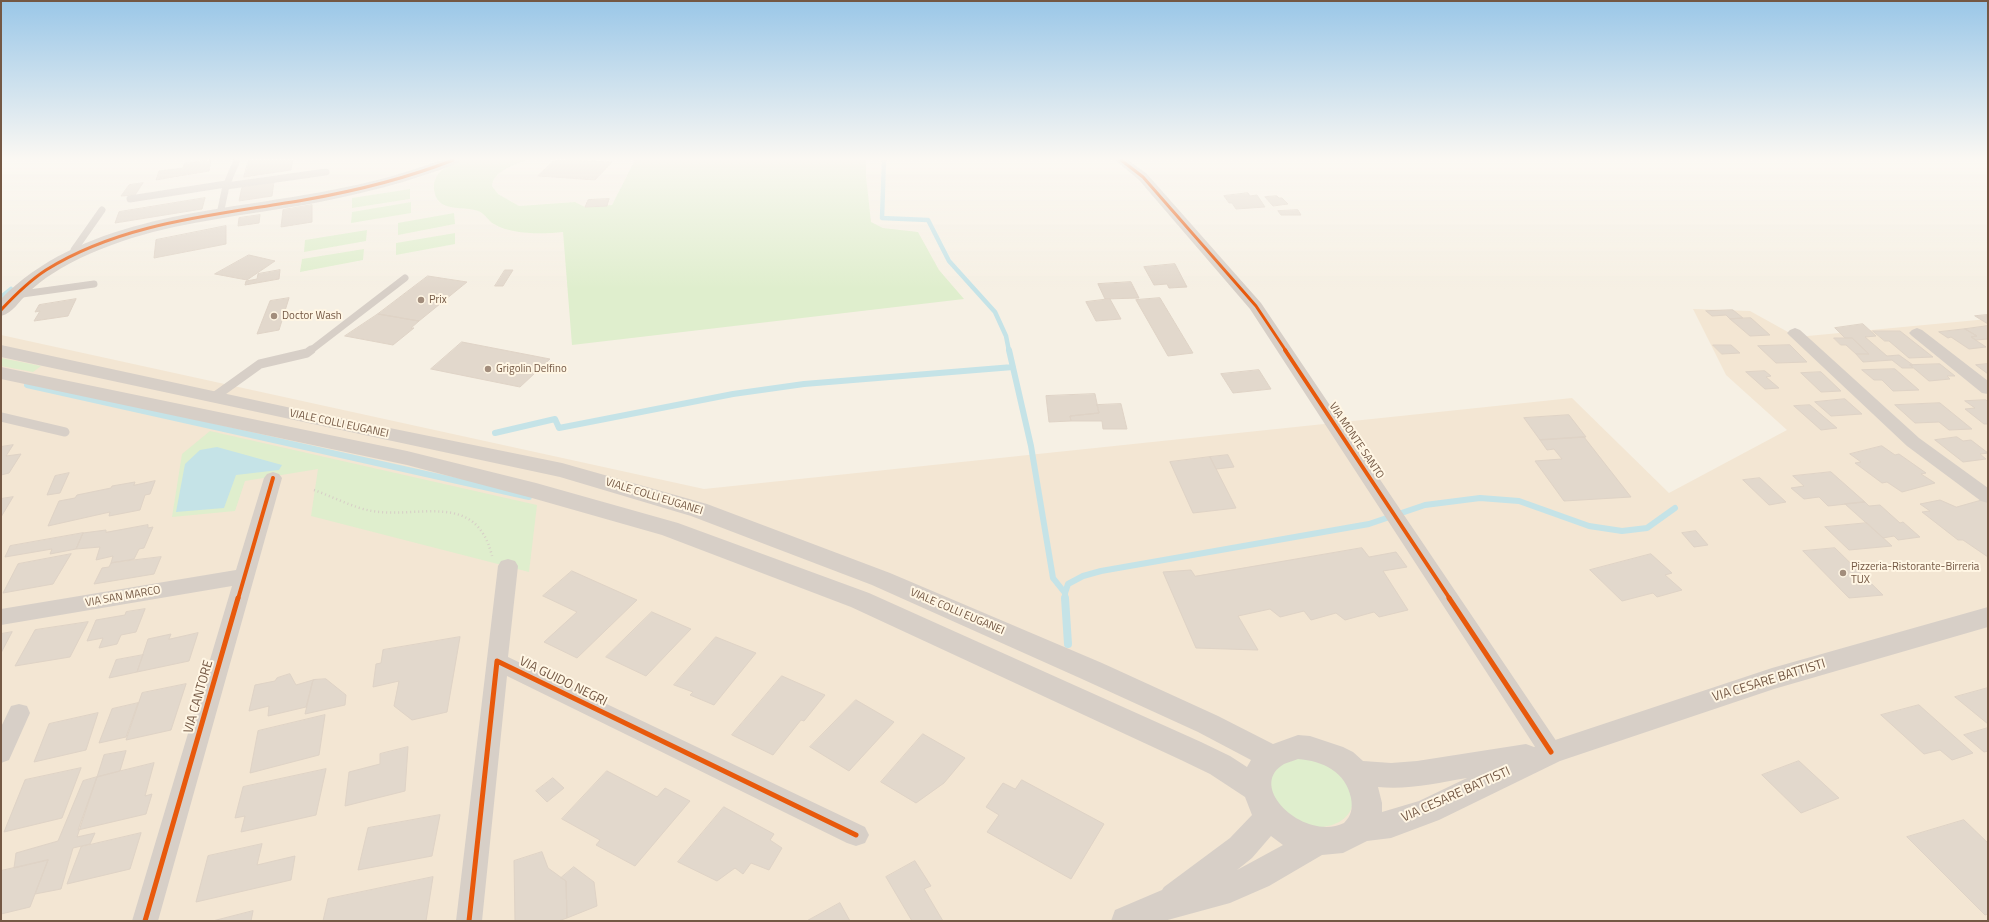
<!DOCTYPE html>
<html>
<head>
<meta charset="utf-8">
<style>
	body { margin:0 }
	#map { position:relative; width:1989px; height:922px; overflow:hidden; background:#f6f0e4; font-family:"Titillium Web",sans-serif }
	canvas { display:block }
	.frame { position:absolute; inset:0; border:2px solid #745844; pointer-events:none }
</style>
</head>
<body>
<div id="map">
<canvas width="1989" height="922"></canvas>
<div class="frame"></div>
</div>
<script>
const c = document.querySelector('canvas').getContext('2d');
c.lineJoin = 'round';
function fill(path, color) { c.fillStyle = color; c.fill(path, 'evenodd'); }
function strokePath(path, color, width, dash) { c.strokeStyle = color; c.lineWidth = width; c.lineCap = dash ? 'butt' : 'round'; c.setLineDash(dash || []); c.stroke(path); }
function label(font, color, halo, rows, align = 'center') {
  c.font = font + ' "Titillium Web",sans-serif'; c.lineWidth = 4; c.setLineDash([]); c.textBaseline = 'middle'; c.strokeStyle = halo; c.fillStyle = color; for (const [text, x, y, turn = 0] of rows) {
    c.save(); c.translate(x, y); c.rotate((+turn || 0) * Math.PI / 180); c.textAlign = isNaN(turn) ? turn : align; if (halo) c.strokeText(text, 0, 0); c.fillText(text, 0, 0); c.restore();
  }
}
fill(new Path2D(`
	M1693,309L1750,311L1797,337L1988,319V921H1V335L704,489L1572,398L1669,493L1787,430L1726,375Z`), '#f3e6d3');
fill(new Path2D(`
	M457,160H528C516,164 493,171 492,186L498,194L519,206L575,202L585,207L612,205L635,160H866V176L871,222L883,228L918,232L939,270L964,299L572,345L563,232C544,234 511,235 494,224C488,221 485,213 478,211C467,207 452,210 442,204C438,201 436,198 435,194C430,176 443,168 457,160Z
	M410,189V199L352,208V198Z
	M411,202V213L351,223L352,212Z
	M454,213L455,224L398,235V223Z
	M367,230L366,241L304,252L305,240Z
	M455,233V244L396,255V243Z
	M364,249L363,260L300,272L302,259Z
	M1,358L41,366L33,372L1,366Z
	M210,431L537,505L529,572L311,516L318,469L245,481L235,511L172,517L182,454Z
	M1310,758C1317,761 1326,763 1332,767C1336,770 1340,775 1343,779C1371,813 1332,836 1299,824C1291,821 1277,802 1270,796L1271,774L1286,760Z`), '#dfeecd');
fill(new Path2D(`
	M217,447L282,465L279,470L236,475L224,508L176,512L185,464L200,450Z`), '#c5e3e7');
strokePath(new Path2D(`
	M884,160L882,218L928,220L949,261L995,312L1006,336L1009,351
	M1,297L11,289`), '#c5e3e7', 4.5);
strokePath(new Path2D(`
	M1009,350L1031,446L1053,578L1065,593
	M27,385L529,497
	M495,433L555,419L559,428L733,394L804,384L1013,367
	M1065,599V593L1068,584L1083,576L1101,571L1369,524L1425,505L1480,498L1519,501L1589,526L1622,531L1647,528L1675,508`), '#c5e3e7', 6);
strokePath(new Path2D(`
	M1065,598L1068,644`), '#c5e3e7', 8);
const building = new Path2D(`
	M211,160L209,171L156,180L159,171L183,168L184,164Z
	M249,160H293L291,170L244,177Z
	M555,160H565L612,162L595,180L538,176Z
	M274,182L272,196L239,201L242,187Z
	M143,183L135,195L121,196L129,185Z
	M1248,193L1250,196L1257,195L1265,207L1236,209L1232,203H1229L1224,196Z
	M1277,196L1279,198H1282L1288,204L1273,206L1265,197Z
	M205,198L202,209L115,223L119,212Z
	M609,199L607,206L585,207L588,200Z
	M312,205V222L281,227L283,210Z
	M1298,210L1301,215H1281L1278,211Z
	M260,215L259,223L238,226L239,218Z
	M226,226V244L154,258L156,240Z
	M249,255L275,261L247,280L215,274Z
	M1175,264L1187,287L1169,288L1167,284L1154,285L1144,267Z
	M280,270L279,279L245,285L246,281L257,279L258,274Z
	M505,270H513L503,286H495Z
	M428,276L467,282L419,321L378,314Z
	M1131,282L1139,298L1105,299L1098,284Z
	M289,298L279,330L257,334L270,301Z
	M1160,298L1193,353L1168,356L1136,300Z
	M76,299L68,316L34,321L40,311L35,312L39,305Z
	M1110,299L1121,319L1096,321L1086,302Z
	M1733,310L1743,318L1730,319L1726,315L1712,316L1706,311Z
	M378,314L419,321L411,328H414L393,345L345,336Z
	M1987,315L1988,324L1975,316Z
	M1751,318L1770,335L1750,336L1730,319Z
	M1863,324L1876,336L1865,337L1887,356L1899,355L1913,365H1910L1913,368H1902L1892,360L1863,362L1856,354H1869L1852,338H1845L1835,328Z
	M1988,326V339L1976,340L1971,337L1977,336L1965,329Z
	M1965,329L1977,336L1971,337L1986,347L1969,349L1951,337L1948,338L1939,332Z
	M1873,331H1900L1933,357L1909,358L1889,341H1885Z
	M1834,338H1852L1869,354H1856L1846,345H1841Z
	M462,342L550,359L520,387L431,369Z
	M1713,345H1731L1740,353L1722,354Z
	M1790,345L1807,362L1776,363L1758,346Z
	M1940,364L1955,376H1947L1950,379L1929,381L1910,365Z
	M1988,364V374L1976,365Z
	M1895,369L1919,390L1893,391L1882,380H1874L1862,370Z
	M1259,370L1271,389L1233,393L1221,374Z
	M1765,371L1771,376L1766,377L1779,388L1765,389L1746,372Z
	M1821,372L1841,391L1821,392L1801,373Z
	M1095,394L1099,413L1070,416L1071,421L1049,422L1046,396Z
	M1845,399L1862,414L1831,416L1815,402Z
	M1986,400L1988,402V424H1984L1965,409L1975,408L1965,401Z
	M1940,403L1972,429L1949,430L1939,422L1915,423L1895,405Z
	M1121,404L1127,429H1103L1102,421H1071L1070,416L1099,413L1097,405Z
	M1810,405L1837,428L1821,430L1794,406Z
	M1569,415L1586,437L1540,440L1524,418Z
	M1584,437L1631,497L1564,501L1535,461L1562,459L1554,449L1547,450L1540,440Z
	M1957,437L1963,441L1971,440L1988,453L1980,454L1986,459L1963,462L1935,440Z
	M13,445L6,456L21,454L9,473L1,475V447Z
	M1882,446L1895,455L1899,454L1926,473L1921,474L1935,483L1902,492L1887,482L1882,483L1855,463L1861,462L1850,454Z
	M1228,455L1234,467L1216,469L1210,457Z
	M1210,457L1236,508L1193,513L1170,462Z
	M1831,472L1865,502L1828,506L1819,497L1804,499L1791,488L1804,486L1793,476Z
	M69,473L60,493L47,495L55,476Z
	M1760,478L1786,502L1769,505L1743,480Z
	M155,481L150,494L145,495L140,510L109,516L110,512L48,526L59,501L75,498L77,495L111,488L112,486L135,482L134,485Z
	M13,497L1,517V499Z
	M1986,499L1988,500V557L1963,540H1958L1922,512L1930,511L1920,504L1940,500L1956,507Z
	M1865,502L1869,506L1880,505L1900,523L1903,522L1920,537L1898,540L1894,536L1883,538L1845,504Z
	M1867,523L1892,546L1849,550L1825,527Z
	M148,525V528L153,527L144,548L139,549L134,559L111,563L113,556L96,560L100,547L76,549L83,533L106,530V532Z
	M1696,531L1708,545L1694,547L1682,533Z
	M83,533L76,549L50,554L52,549L5,557L10,546Z
	M1362,548L1369,557L1396,552L1407,567L1383,571L1408,610L1379,617L1374,612L1345,620L1336,613L1311,620L1304,611L1280,617L1270,609L1238,616L1258,650L1196,648L1163,572L1191,570L1195,576Z
	M1835,548L1883,595L1849,598L1803,551Z
	M71,554L53,584L3,593L18,564Z
	M1651,554L1672,573L1665,575L1682,590L1657,597L1653,593L1622,601L1590,570Z
	M161,557L154,574L94,584L102,568L109,567L111,563Z
	M572,571L637,600L577,658L544,642L577,612L543,596Z
	M145,609L136,632L121,635L117,644L99,648L103,638L87,641L96,620L125,615L126,612Z
	M652,612L691,629L646,676L606,657Z
	M88,622L70,657L15,666L35,630Z
	M12,632L1,653V634Z
	M198,633L189,661L137,672L148,639L171,634L169,639Z
	M460,637L447,712L412,720L394,706L399,681L373,687L376,664L381,663L383,650Z
	M716,637L756,653L714,705L690,695L693,692L674,685Z
	M143,655L137,672L109,678L116,660Z
	M290,674L296,685L313,680L306,707L268,716L269,706L249,711L255,685L275,681L277,678Z
	M782,676L825,695L804,721L801,720L773,755L732,735Z
	M326,679L346,695L345,705L305,714L313,680Z
	M186,684L171,730L126,740L142,693Z
	M1988,688V724L1955,697Z
	M856,700L894,722L849,771L810,747Z
	M138,703L126,737L99,743L112,709Z
	M1919,705L1973,753L1952,760L1940,750L1924,754L1881,715Z
	M98,713L86,750L34,762L49,724Z
	M325,715L319,755L250,773L258,731Z
	M1988,728V751L1984,752L1964,735Z
	M923,734L965,758L944,783L916,803L881,782Z
	M408,747L405,791L345,806L349,772L380,764V754Z
	M126,751L120,771L97,777L104,755Z
	M1799,761L1839,798L1801,813L1762,775Z
	M154,763L145,796L152,794L146,814L78,830L97,777Z
	M81,768L62,818L4,832L25,780Z
	M326,769L316,815L241,832L245,816L235,818L243,787Z
	M607,771L657,797L665,788L690,801L635,866L596,845L600,840L562,819Z
	M97,777L77,837L95,833L90,844L73,848L61,889L35,894L48,860L14,868L16,853L58,841L83,781Z
	M553,778L564,788L547,802L536,791Z
	M1022,780L1104,824L1071,879L987,832L999,815L986,807L1003,783L1015,789Z
	M724,807L774,834L770,840L782,848L769,870L751,863L743,874L735,868L717,881L678,862Z
	M440,815L432,856L358,870L368,828Z
	M1964,820L1988,843V914L1985,915L1907,837Z
	M141,833L130,869L67,884L81,847Z
	M262,844L257,865L295,856L291,880L196,902L208,856Z
	M542,852L548,868L566,881L567,918L558,921H515L514,861Z
	M48,860L30,907L1,914V871Z
	M915,861L931,886L924,889L943,921H912L886,877Z
	M574,867L594,882L597,906L567,918L566,881L561,878Z
	M433,877L426,921H323L328,899Z
	M840,903L850,921H807Z
	M253,911L251,921H213Z`);
fill(building, '#e2d8cc');
strokePath(building, '#dfd3c6', 1);
strokePath(new Path2D(`
	M314,490C331,496 354,508 372,511C419,519 476,490 492,556`), '#d7cec7', 2.5, [1, 3]);
strokePath(new Path2D(`
	M226,186L326,172
	M130,199L226,184
	M220,214L226,186L237,160
	M80,252L74,250L102,210
	M15,295L94,284
	M310,351L405,278`), '#d7cfc7', 7);
strokePath(new Path2D(`
	M214,397L260,364L307,353L311,350
	M1,417L65,432`), '#d7cfc7', 9);
fill(new Path2D(`
	M1115,160H1128L1147,174L1261,303L1559,745L1563,752L1559,759L1551,762L1543,759L1250,309L1139,180Z
	M1795,328L1800,330L1919,438L1988,488V503L1981,501L1907,446L1790,336L1787,333L1790,330Z
	M1917,328L1922,330L1988,381V394L1982,393L1912,336L1909,333L1912,330Z
	M273,472L279,474L282,478L158,921H132L232,586L1,625V609L236,570L264,478L267,474Z
	M508,559L515,561L518,566L508,657L865,827L869,835L865,843L856,846L847,843L507,676L482,921H456L498,566L501,561Z
	M19,704L27,706L30,713L9,760L1,763V727L11,706Z`), '#d7cfc7');
fill(new Path2D(`
	M441,160H460L458,163C408,183 357,195 304,205C246,215 188,221 132,238C104,247 76,258 52,274C44,279 35,286 28,293C19,301 13,313 1,316V299C79,220 200,213 304,195C351,187 396,177 441,160Z
	M1,345L296,409L562,463L707,504L890,573L1102,663L1218,716L1273,744L1298,735L1310,736L1343,747L1353,752L1363,761L1391,763L1417,761L1526,744L1534,747L1772,668L1988,607V627L1774,689L1560,761L1439,820L1391,838L1367,841L1343,853L1322,855L1269,886L1230,903L1164,921H1111L1115,910L1162,890L1164,887L1230,838L1252,815L1245,797L1210,774L1181,760L851,607L662,535L532,498L407,465L1,379V367L407,451L536,483L678,523L869,593L1201,742L1230,756L1247,767L1251,760L1198,732L1082,679L872,585L691,516L560,477L1,357ZM1298,759C1323,761 1346,772 1351,798C1353,809 1351,816 1344,823C1305,842 1245,787 1284,764C1288,762 1294,761 1298,759ZM1467,778L1419,801L1382,812V803L1378,787C1408,790 1437,783 1467,778ZM1271,836L1283,845L1237,870L1252,858Z`), '#d7cfc7');
strokePath(new Path2D(`
	M1121,160L1143,177L1256,306L1286,351
	M1,310C15,295 29,281 46,270C123,222 217,215 304,200C355,191 405,179 453,160`), '#e8590c', 3);
strokePath(new Path2D(`
	M1285,350L1450,599
	M238,599L273,478`), '#e8590c', 4);
strokePath(new Path2D(`
	M1449,598L1551,752
	M145,921L238,598
	M469,921L497,661L856,835`), '#e8590c', 5);
const sky = c.createLinearGradient(0, 0, 0, 289);
sky.addColorStop(0, '#9ac7e8');
sky.addColorStop(0.55, '#fbf8f3');
sky.addColorStop(1, '#fbf8f300');
c.fillStyle = sky;
c.fillRect(0, 0, 1989, 289);
for (const [x, y, r, color] of [
	[421,300,4,"#a28d7c"],
	[274,316,4,"#a28d7c"],
	[488,369,4,"#a28d7c"],
	[1843,573,4,"#a28d7c"]
]) { const dot = new Path2D(); dot.arc(x, y, r, 0, 2 * Math.PI); c.fillStyle = color; c.fill(dot); strokePath(dot, '#fff6e4', 1.5); }
label('11px', '#745844', '#fff6e4', [
	["Prix",429,300],
	["Doctor Wash",282,316],
	["Grigolin Delfino",496,369],
	["Pizzeria-Ristorante-Birreria",1851,567],
	["TUX",1851,580]
], 'left');
label('11px', '#745844', '#fff6e4', [
	["VIALE COLLI EUGANEI",339,424,12],
	["VIA MONTE SANTO",1356,441,56],
	["VIALE COLLI EUGANEI",654,497,17],
	["VIA SAN MARCO",123,597,-10],
	["VIALE COLLI EUGANEI",957,612,23]
]);
label('13px', '#745844', '#fff6e4', [
	["VIA CESARE BATTISTI",1769,681,-17],
	["VIA GUIDO NEGRI",563,682,26],
	["VIA CANTORE",199,697,-74],
	["VIA CESARE BATTISTI",1456,795,-24]
]);
</script>
</body>
</html>
